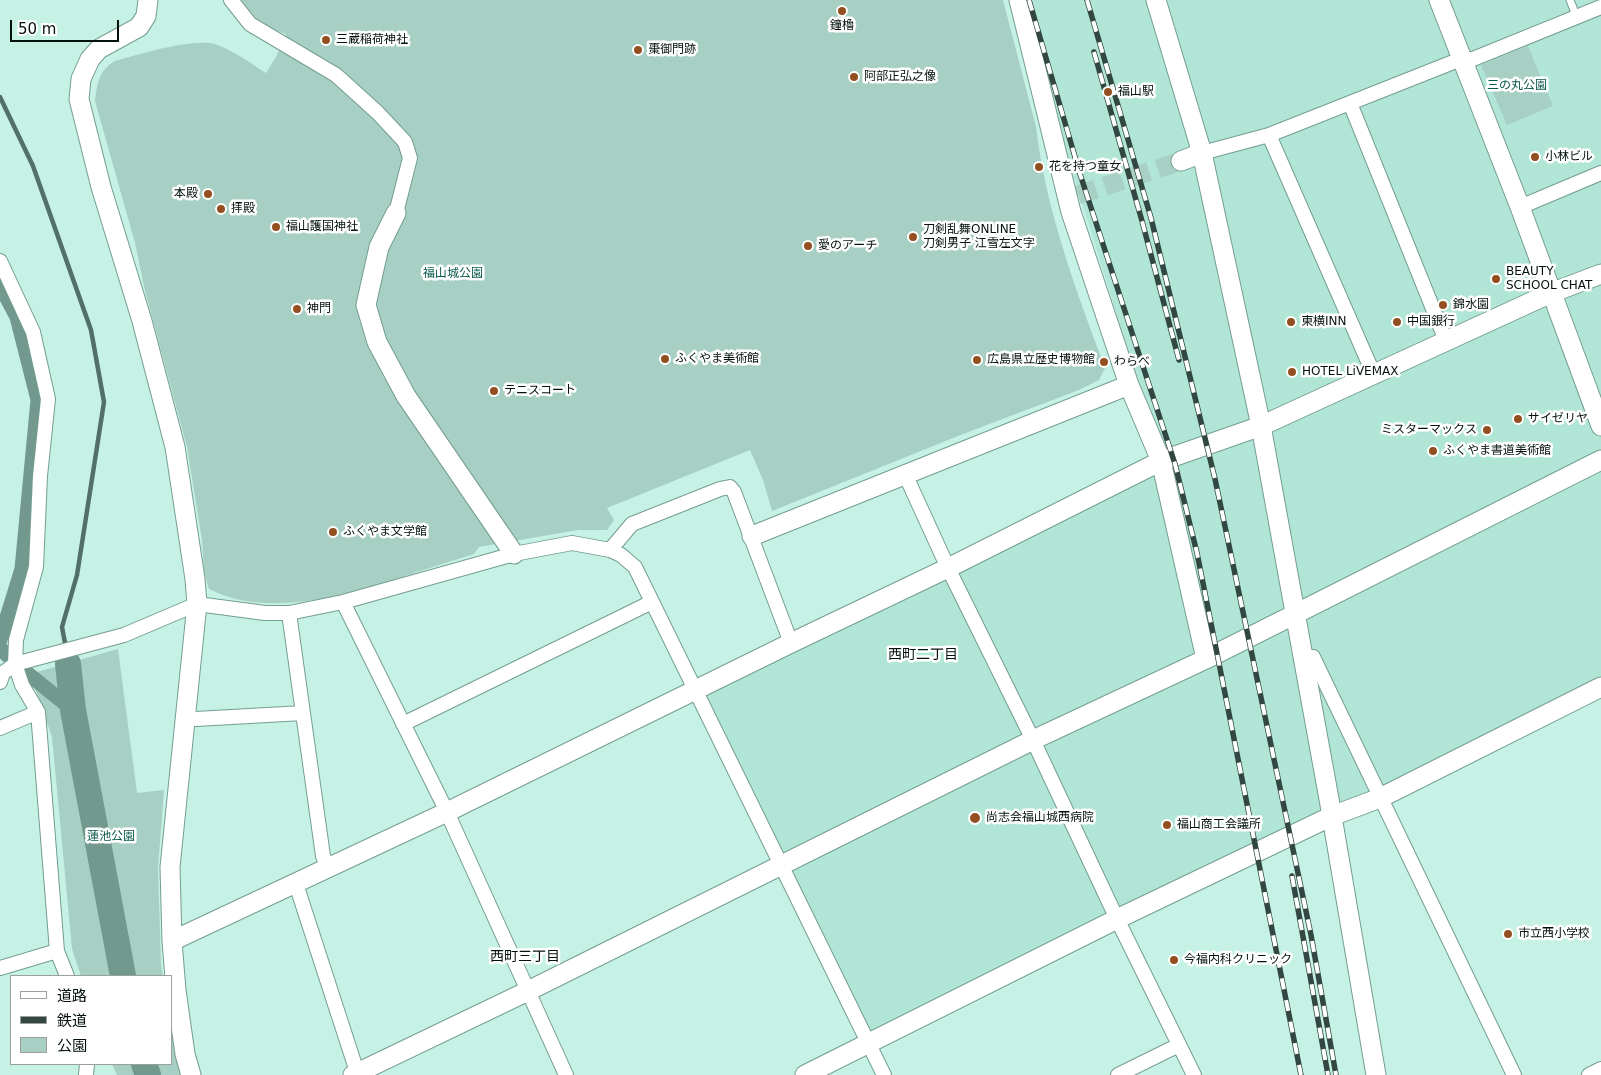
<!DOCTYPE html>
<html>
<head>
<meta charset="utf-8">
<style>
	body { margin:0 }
	#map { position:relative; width:1601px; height:1075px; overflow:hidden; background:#c6f1e5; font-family:"DejaVu Sans","Noto Sans JP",sans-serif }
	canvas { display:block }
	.legend { position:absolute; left:10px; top:975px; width:162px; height:90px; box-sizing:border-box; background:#fff; border:1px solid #9ba09f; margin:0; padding:6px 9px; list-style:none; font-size:15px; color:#04120e }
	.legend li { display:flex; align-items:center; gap:10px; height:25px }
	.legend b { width:25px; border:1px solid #9ba09f }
	.scale { position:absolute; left:10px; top:20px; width:109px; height:22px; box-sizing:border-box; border:2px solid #04120e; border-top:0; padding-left:6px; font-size:15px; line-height:18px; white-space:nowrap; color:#04120e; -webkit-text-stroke:4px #fff; paint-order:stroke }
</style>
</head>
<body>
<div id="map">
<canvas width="1601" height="1075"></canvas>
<ul class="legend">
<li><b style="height:6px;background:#fff"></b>道路</li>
<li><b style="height:6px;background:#324741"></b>鉄道</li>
<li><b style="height:14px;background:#a8cfc4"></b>公園</li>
</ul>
<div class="scale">50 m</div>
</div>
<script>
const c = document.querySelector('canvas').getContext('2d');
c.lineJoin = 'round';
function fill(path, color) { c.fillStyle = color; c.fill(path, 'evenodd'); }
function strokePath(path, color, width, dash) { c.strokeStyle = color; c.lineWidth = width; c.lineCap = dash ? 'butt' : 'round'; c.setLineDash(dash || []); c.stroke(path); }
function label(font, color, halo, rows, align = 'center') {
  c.font = font + ' "DejaVu Sans","Noto Sans JP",sans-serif'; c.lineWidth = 5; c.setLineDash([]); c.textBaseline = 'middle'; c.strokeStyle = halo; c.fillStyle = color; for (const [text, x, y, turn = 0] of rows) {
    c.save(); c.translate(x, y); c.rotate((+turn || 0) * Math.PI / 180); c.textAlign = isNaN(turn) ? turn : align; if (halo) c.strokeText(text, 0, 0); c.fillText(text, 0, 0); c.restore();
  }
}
fill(new Path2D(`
	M1019,0H1601V689L872,1045L698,691L1163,463Z`), '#b1e6d7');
fill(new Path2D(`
	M239,0H1003L1036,127C1046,211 1076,290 1105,368L1099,380L1079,390L963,434L772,511L763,480L750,450L607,508L614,520L607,530H578L479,547L474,554C456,560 438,565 420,571C358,592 271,621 209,589L204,572L202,540L187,447L145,291L135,243L95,101C97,84 99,70 115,61C139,54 192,38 215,44C233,50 250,63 266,73L276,57L286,34C261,26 255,21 239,0Z
	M1528,46L1553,106L1507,125L1481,65Z
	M118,649L137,793L164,790L158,868L161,965L163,976H81L72,949L52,737L30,674Z
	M171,1020L181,1075H117L112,1064H171Z`), '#a8cfc4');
strokePath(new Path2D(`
	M0,97L33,166L91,330L104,402L77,575L62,627L65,643`), '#527068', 4.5);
strokePath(new Path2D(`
	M0,285L17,317L38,400L22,569L0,640
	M0,648L7,655
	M27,673L73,710`), '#73998f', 15);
strokePath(new Path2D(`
	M68,664L73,710L123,976
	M144,1064L148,1075`), '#73998f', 26);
strokePath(new Path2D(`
	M1078,195L1181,161`), '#a9d0c5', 19, [19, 9]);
const lane = new Path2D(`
	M1570,0L1577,18`);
const street = new Path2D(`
	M231,0L250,24L336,75L378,113L405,142L410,158L396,213
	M1350,103L1446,341
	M1269,135L1374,375
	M1202,153L1269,135L1461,59H1473L1601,7
	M1520,207L1601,173
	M0,261L33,332L48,399L40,476L36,567L16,640L15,664L22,685L38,712L57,951L67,976
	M905,474L948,568L1033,740L1117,919L1194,1075
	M610,550L632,524L720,489L730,487L734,492L791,643
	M343,602L447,812L566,1075
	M289,613L323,856L328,868
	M1302,658L1313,657L1514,1075
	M0,682L3,673L15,664L124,635L197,604L265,613H289L343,602L514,554L572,543L610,550L621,555L635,567L884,1075
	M185,717L196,719L303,713
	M403,724L652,602
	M0,728L38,712
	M296,884L358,1075
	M0,968L57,951
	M86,1075L87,1064
	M1118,1075L1179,1045
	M1589,1075L1601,1069`);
const secondary = new Path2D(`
	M148,0L146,16L139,27L99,49L90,59L81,79L79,99L101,187L142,321L175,447L195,579L197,604L170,867L172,941L176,990L185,1054L191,1075
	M1019,0L1071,212L1129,385L1161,461L1206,659
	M1156,0L1202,153L1261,426L1329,799L1376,1075
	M1439,0L1520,207L1601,426
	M1181,161L1202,153
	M396,213L379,247L366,305L377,342L406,396L514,554
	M752,536L1129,385
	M172,941L447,812L791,643L948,568L1161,461L1261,426L1551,293L1601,274
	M353,1075L528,991L1033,740L1206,659L1601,460
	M805,1075L1117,919L1332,816L1380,798L1601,687`);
strokePath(lane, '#749d92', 9);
strokePath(street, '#749d92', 16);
strokePath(secondary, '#749d92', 21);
strokePath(lane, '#fff', 7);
strokePath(street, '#fff', 14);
strokePath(secondary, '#fff', 19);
const rail = new Path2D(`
	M1029,0L1080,174L1175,464L1197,553L1301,1075
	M1087,0L1151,218L1215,479L1311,935L1336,1075
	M1094,52L1142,221L1179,360
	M1292,876L1328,1075`);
strokePath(rail, '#324741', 5.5);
strokePath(rail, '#fff', 4, [11]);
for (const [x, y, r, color] of [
	[842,11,5,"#934f21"],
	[326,40,5,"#934f21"],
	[638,50,5,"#934f21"],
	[854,77,5,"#934f21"],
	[1108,92,5,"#934f21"],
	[1535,157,5,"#934f21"],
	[1039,167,5,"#934f21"],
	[208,194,5,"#934f21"],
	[221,209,5,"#934f21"],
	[276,227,5,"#934f21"],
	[913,237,5,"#934f21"],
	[808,246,5,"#934f21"],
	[1496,279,5,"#934f21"],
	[1443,305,5,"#934f21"],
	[297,309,5,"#934f21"],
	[1291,322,5,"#934f21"],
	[1397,322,5,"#934f21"],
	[665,359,5,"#934f21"],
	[977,360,5,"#934f21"],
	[1104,362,5,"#934f21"],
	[1292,372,5,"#934f21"],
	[494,391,5,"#934f21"],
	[1518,419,5,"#934f21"],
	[1487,430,5,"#934f21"],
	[1433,451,5,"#934f21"],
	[333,532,5,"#934f21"],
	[975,818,6,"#934f21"],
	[1167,825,5,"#934f21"],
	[1508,934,5,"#934f21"],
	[1174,960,5,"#934f21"]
]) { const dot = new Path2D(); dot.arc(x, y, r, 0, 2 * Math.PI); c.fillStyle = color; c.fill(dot); strokePath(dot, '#fff', 2); }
label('12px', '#04120e', '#fff', [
	["鐘櫓",842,26,"center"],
	["三蔵稲荷神社",336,40],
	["棗御門跡",648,50],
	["阿部正弘之像",864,77],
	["福山駅",1118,92],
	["小林ビル",1545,157],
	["花を持つ童女",1049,167],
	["本殿",198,194,"right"],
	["拝殿",231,209],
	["福山護国神社",286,227],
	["刀剣乱舞ONLINE",923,230],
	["刀剣男子 江雪左文字",923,244],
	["愛のアーチ",818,246],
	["BEAUTY",1506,272],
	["SCHOOL CHAT",1506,286],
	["錦水園",1453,305],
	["神門",307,309],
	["東横INN",1301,322],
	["中国銀行",1407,322],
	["ふくやま美術館",675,359],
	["広島県立歴史博物館",987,360],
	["わらべ",1114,362],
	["HOTEL LiVEMAX",1302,372],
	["テニスコート",504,391],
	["サイゼリヤ",1528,419],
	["ミスターマックス",1477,430,"right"],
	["ふくやま書道美術館",1443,451],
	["ふくやま文学館",343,532],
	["尚志会福山城西病院",986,818],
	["福山商工会議所",1177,825],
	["市立西小学校",1518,934],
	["今福内科クリニック",1184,960]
], 'left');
label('12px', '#08594a', '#fff', [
	["三の丸公園",1517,86],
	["福山城公園",453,274],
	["蓮池公園",111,837]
]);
label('14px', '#04120e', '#fff', [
	["西町二丁目",923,655],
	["西町三丁目",525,957]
]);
</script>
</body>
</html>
